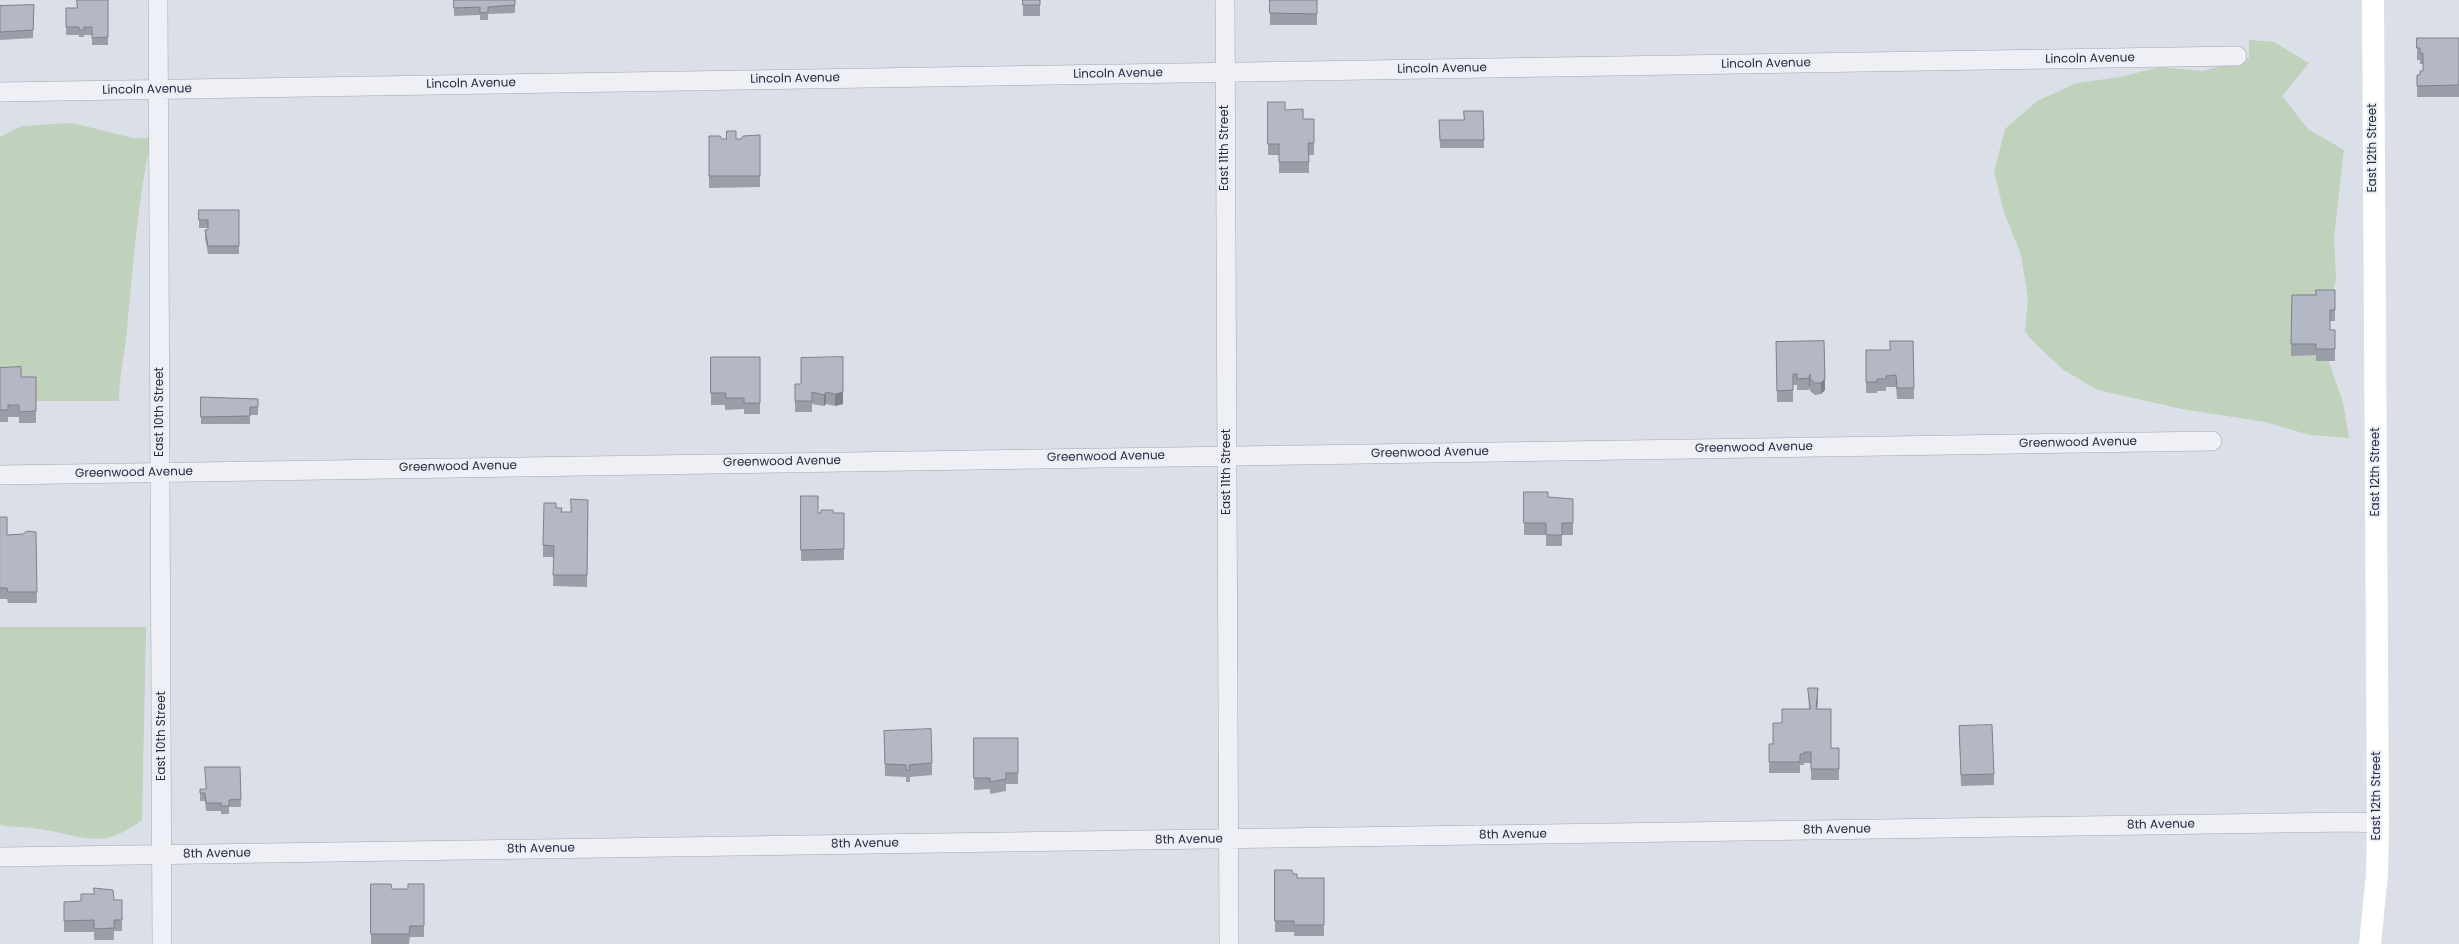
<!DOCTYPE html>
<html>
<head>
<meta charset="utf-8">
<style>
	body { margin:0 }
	canvas { display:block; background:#dbdfe7 }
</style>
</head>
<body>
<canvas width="2459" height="944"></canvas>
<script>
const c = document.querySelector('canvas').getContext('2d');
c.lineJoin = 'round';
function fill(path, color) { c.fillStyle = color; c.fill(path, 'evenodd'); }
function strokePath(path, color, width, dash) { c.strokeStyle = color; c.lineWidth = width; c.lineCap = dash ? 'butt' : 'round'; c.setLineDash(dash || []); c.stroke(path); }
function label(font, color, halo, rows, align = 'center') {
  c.font = font + ' Poppins,sans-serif'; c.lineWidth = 4; c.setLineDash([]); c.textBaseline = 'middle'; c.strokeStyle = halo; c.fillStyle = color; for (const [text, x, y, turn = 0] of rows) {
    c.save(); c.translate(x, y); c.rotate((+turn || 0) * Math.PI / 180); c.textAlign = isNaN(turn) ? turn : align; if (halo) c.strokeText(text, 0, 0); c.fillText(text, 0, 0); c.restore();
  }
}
fill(new Path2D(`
	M2249,40L2274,42L2309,63L2282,96L2308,129L2344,150L2334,237L2336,279L2326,321L2329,363L2343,402L2349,438L2310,435L2265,422L2182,409L2098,390L2062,369L2030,338L2025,331L2028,298L2021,255L2004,212L1994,172L2005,129L2037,101L2077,83L2120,77L2160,67L2203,71L2249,58Z
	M72,123L133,138H151C138,201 133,264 127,329C125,353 119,376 119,401H33L0,385V137L22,126Z
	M0,627H146L142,820C101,851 85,836 40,829C27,827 13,827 0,825Z`), '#c0d1bc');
const street = new Path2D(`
	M158,0L162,944
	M1225,0L1229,944
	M0,92L2237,56
	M0,475L2212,441
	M0,857L2349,822L2378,823`);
strokePath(street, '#a1a6b1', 20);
strokePath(street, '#eef0f5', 19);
strokePath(new Path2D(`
	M2370,944L2377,874L2378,823L2373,0`), '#fff', 22);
fill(new Path2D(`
	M108,0V45H92V35H84V37H79V35H66V8H77Z
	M454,0H515V13L488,14V20H480V15L454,16Z
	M1023,0H1040V16H1023Z
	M1270,0H1317V25H1270Z
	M34,5L33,38L0,40V6Z
	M2417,38H2459V97H2417V75H2420L2423,71V64H2420V60H2417Z
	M1268,102L1285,110L1303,119H1314V155H1309V173H1279V155H1268Z
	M1483,111L1484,148H1440L1439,120H1464Z
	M709,136L722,139H736L760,176V187L709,188Z
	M199,210H239V254H208L205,238V230H208V228H199Z
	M2335,290V321H2330V330H2335V361H2316V355L2291,356L2292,295H2316Z
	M1824,341L1825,390L1821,394L1815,395L1810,391V385L1809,390H1797V385H1793V402H1777L1776,342Z
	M1913,341L1914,399H1897L1896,387H1886V391H1877V393H1866V350H1890Z
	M711,357H760V414H744V409L725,410V405H711Z
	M801,358L843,404L835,406L826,404L824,406L812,404V412H795V384H801Z
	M0,368L21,377H36V423H19V417H8V422H0Z
	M201,397L258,399V415H250V424H201Z
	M1524,492L1548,497L1573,499V535H1562V546H1546V535H1524Z
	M801,496L818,513H844V560L801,561Z
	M556,508L561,512H571L588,511L587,587L553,586L554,557H543V545Z
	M0,517L7,535L23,534L36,532L37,603H8L7,599H0Z
	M1808,688L1818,699L1817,709L1831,748H1839V780H1811V763H1804V765H1800V773H1769V744H1773L1782,723L1809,709Z
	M1959,726L1994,774V785L1961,786Z
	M884,731L932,763V775L910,777V782H906V777L885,776Z
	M974,738H1018V784H1006V791L990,794V789L974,790Z
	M240,767L241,807H229V814H221V811H206L205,801H200V789H205Z
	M1275,870L1293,874L1297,878H1324V936H1294V932H1275Z
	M371,884L392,889H408L424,884V937H410L409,944H371Z
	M122,900V931H114V940H94V932H64V902Z`), '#9a9ea9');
fill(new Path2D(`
	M1810,374V385L1809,390V378Z
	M1825,379V390L1821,394V383Z
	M826,392V404L824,406V395Z
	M843,392V404L835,406V394Z
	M1818,688V699L1816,721V709Z`), '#7d8189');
const building = new Path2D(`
	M77,0H108V37L92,38V27H84V30H79V27H66V8H77Z
	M454,0H515V5L488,7V12L480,13V7L454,8Z
	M1023,0H1040V5H1023Z
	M1270,0H1317V14L1270,13Z
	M34,5L33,30L0,32V6Z
	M2417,38H2459V85L2417,86V75H2420V71H2423V53H2420V48H2417Z
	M1268,102H1285V110L1303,109V119H1314V143H1308L1309,162H1279V144H1268Z
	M1464,111H1483L1484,140H1440L1439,120H1464Z
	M727,131H736V139H741L743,136L760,135V176H709V136H720L722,139H726Z
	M199,210H239V246H208L205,230H208V220H199Z
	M2316,290H2335V310H2330V330H2335V349H2316V344H2291L2292,295H2316Z
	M1824,341L1825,379L1821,383H1815L1810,379V374L1809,378L1797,379V374H1793V390L1777,391L1776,342Z
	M1890,341H1913L1914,388H1897L1896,375L1886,376V379H1877V382H1866V350H1890Z
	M711,357H760V403H744V398H725L726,393H711Z
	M843,357V392L835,394L826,392L824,395L812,392V401H795V384H801V358Z
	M21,367V377H36V411L19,412V405H8V410H0V368Z
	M201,397L258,399V407H250V416L201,417Z
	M1524,492H1548V497L1573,499V523H1562V535H1546V523H1524Z
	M801,496H818V513H821V510H833V513H844V549L801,550Z
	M571,499L588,500L587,575H553L554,546L543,545L544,503H556V508H562L561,512H571Z
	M0,517H7V535L23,534L27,531L36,532L37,592H8L7,588H0Z
	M1808,688H1818L1816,709H1831V748H1839V769H1811V752H1804V754H1800V762H1769V744H1773V723H1782V709H1810Z
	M1992,725L1994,774L1961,775L1959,726Z
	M931,729L932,763L909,765L910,770H906V765L885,764L884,731Z
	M974,738H1018V773H1006V779L990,782V778H974Z
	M205,767H240L241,799L229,800V806H221V803H206L205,793H200V789H206Z
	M1275,870H1292L1293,874H1297V878H1324V925H1294V921H1275Z
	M371,884H391L392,889H408V884H424V926H410L409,934H371Z
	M94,888L113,890L114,900H122V920H114V928L94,929V920L64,921V902L81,901V894H94Z`);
fill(building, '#b3b8c4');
strokePath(building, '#7d8189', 1);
label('12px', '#252c3e', '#ebeef5', [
	["Lincoln Avenue",2090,59,-1],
	["Lincoln Avenue",1766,64,-1],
	["Lincoln Avenue",1442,69,-1],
	["Lincoln Avenue",1118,74,-1],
	["Lincoln Avenue",795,79,-1],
	["Lincoln Avenue",471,84,-1],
	["Lincoln Avenue",147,90,-1],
	["East 11th Street",1225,148,-90],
	["East 12th Street",2373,148,-90],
	["East 10th Street",160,412,-90],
	["Greenwood Avenue",2078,443,-1],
	["Greenwood Avenue",1754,448,-1],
	["Greenwood Avenue",1430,453,-1],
	["Greenwood Avenue",1106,457,-1],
	["Greenwood Avenue",782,462,-1],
	["Greenwood Avenue",458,467,-1],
	["East 11th Street",1227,472,-90],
	["East 12th Street",2376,472,-90],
	["Greenwood Avenue",134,473,-1],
	["East 10th Street",162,736,-90],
	["East 12th Street",2377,796,-90],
	["8th Avenue",2161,825,-1],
	["8th Avenue",1837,830,-1],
	["8th Avenue",1513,835,-1],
	["8th Avenue",1189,840,-1],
	["8th Avenue",865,844,-1],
	["8th Avenue",541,849,-1],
	["8th Avenue",217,854,-1]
]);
</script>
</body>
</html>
